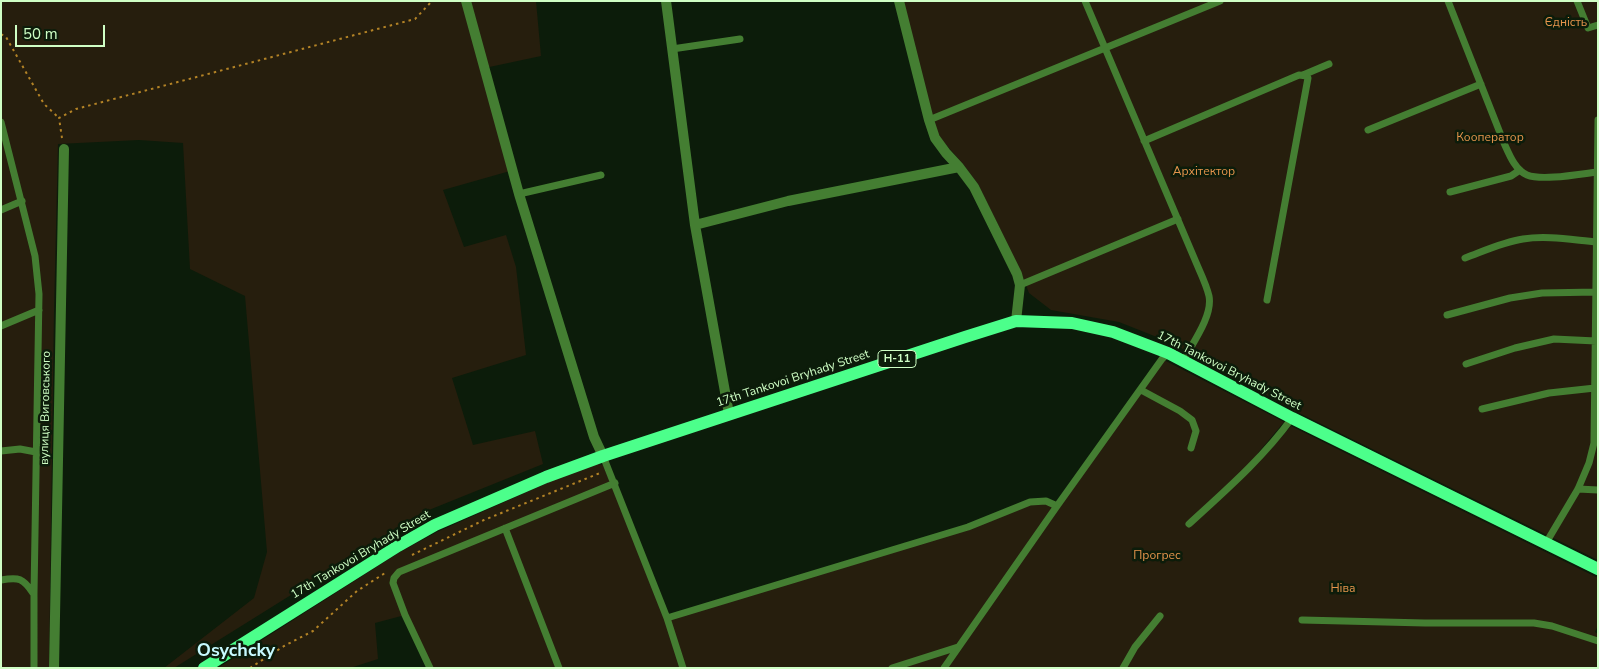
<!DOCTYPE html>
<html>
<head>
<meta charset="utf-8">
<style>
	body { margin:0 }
	#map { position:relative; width:1599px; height:669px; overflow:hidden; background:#0c1c0a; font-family:"Nunito Sans",sans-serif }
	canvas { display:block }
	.frame { position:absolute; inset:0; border:2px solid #cfffc5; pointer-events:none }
	.scale { position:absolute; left:15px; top:25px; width:90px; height:22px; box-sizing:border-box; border:2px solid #cfffc5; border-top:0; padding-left:6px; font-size:15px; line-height:18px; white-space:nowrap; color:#cfffc5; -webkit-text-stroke:4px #0c1c0a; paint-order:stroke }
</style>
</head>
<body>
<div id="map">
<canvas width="1599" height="669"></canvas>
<div class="frame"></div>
<div class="scale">50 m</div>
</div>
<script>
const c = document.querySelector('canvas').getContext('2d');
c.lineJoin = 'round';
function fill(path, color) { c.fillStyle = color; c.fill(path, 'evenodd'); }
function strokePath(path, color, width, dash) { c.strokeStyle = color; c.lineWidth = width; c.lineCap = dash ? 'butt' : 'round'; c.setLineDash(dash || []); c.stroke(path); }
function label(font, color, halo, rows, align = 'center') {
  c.font = font + ' "Nunito Sans",sans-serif'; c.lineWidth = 5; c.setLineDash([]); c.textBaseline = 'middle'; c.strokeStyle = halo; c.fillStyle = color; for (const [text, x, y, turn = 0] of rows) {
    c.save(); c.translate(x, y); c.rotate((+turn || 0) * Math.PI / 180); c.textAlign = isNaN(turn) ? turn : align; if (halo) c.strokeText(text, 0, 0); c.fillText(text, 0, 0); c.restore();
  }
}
fill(new Path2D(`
	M1,1H536L541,56L480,69L510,171L443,190L464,247L506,235L516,267L526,355L452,378L473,445L535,431L543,464L424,512L174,668H164L254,598L267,552L245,296L190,269L183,143L139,140L58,144L54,312L49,668H1Z
	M903,1H1598V560L1295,411L1172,343L1119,322L1051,310L1029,293L1021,272L978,184L963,164L940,138L933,122Z
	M1162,359L1284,422L1258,453L1264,457L1291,426L1598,578V625L1595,632L1598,634V668H430L405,615L375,623L378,659L350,668H218L400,552L437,532L592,463L603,465L667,618L968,527L1030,502L1057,505Z`), '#261e0d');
strokePath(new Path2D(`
	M1,34L6,37L44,104L59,118
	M62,138L59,118L76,109L415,19L432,1
	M412,555L484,520L600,473
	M250,668L284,646L313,631L357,591L385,573`), '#b38326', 2, [2.5, 4]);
strokePath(new Path2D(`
	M1085,1L1198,267C1202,276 1207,287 1209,296C1213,316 1192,344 1183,361
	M1448,1L1504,143C1509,154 1515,170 1527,175C1542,181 1580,174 1597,172
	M1577,1L1588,28L1598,25
	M672,49L740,39
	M1303,75L1329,64
	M929,120L1220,1
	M1,122L35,256L39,294L34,593V668
	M1368,130L1481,84
	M1144,141L1299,75L1307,76L1308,78L1267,300
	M1450,192L1511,176L1520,170
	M519,194L601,175
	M1,210L22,201
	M1465,258C1484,251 1503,242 1523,239C1547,235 1573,240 1597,242
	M1020,285L1178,219
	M1447,315L1510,298L1542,293L1596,292
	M1,326L39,310
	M1466,364L1515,348L1554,339L1596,341
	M1141,390L1180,411L1192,420L1196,431L1191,448
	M1482,409L1549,393L1595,388
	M1,451L20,449L36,452
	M603,456L667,618L683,668
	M1578,489L1598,490
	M1189,524C1225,491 1263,458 1292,418
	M505,528L559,668
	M1546,543L1578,489L1589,463L1594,443L1598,120
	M1,580C19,577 23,578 33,593
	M667,618L968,527L1030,502L1046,501L1057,506
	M1302,620L1425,623H1534L1552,626L1598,641
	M430,668L405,615L393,583L394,578L399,572L615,483
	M892,668L958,647
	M944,668L1057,506L1162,359L1168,353
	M1123,668L1135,647L1160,616`), '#447e32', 7);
strokePath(new Path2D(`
	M466,1L519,194L594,437L603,456
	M666,1L695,225L729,414
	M899,1L929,120L935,138L946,153L959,167L974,187L1017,274L1020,285L1016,321
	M695,225L788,201L959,167
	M54,668L64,149`), '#447e32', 10);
strokePath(new Path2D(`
	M204,668L398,546L435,525L546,477L603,456L965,337L1016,321L1072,323L1113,332L1168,353L1292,418L1598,569`), '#4cff8b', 12);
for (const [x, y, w] of [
	[897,359,38]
]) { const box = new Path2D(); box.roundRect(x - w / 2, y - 8.5, w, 17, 4); c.fillStyle = '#0c1c0a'; c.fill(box); strokePath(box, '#cfffc5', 1); }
label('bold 11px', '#cfffc5', null, [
	["Н-11",897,359]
]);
label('12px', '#e5944c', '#0c1c0a', [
	["Єдність",1566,23],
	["Кооператор",1490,138],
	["Архітектор",1204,172],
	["Прогрес",1157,556],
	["Ніва",1343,589]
]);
label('12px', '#cfffc5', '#0c1c0a', [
	["17th Tankovoi Bryhady Street",1229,371,27],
	["17th Tankovoi Bryhady Street",793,379,-18],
	["вулиця Виговського",46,408,-89],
	["17th Tankovoi Bryhady Street",361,555,-31]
]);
label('bold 18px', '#c7faff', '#0c1c0a', [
	["Osychcky",236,652]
]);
</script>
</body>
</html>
